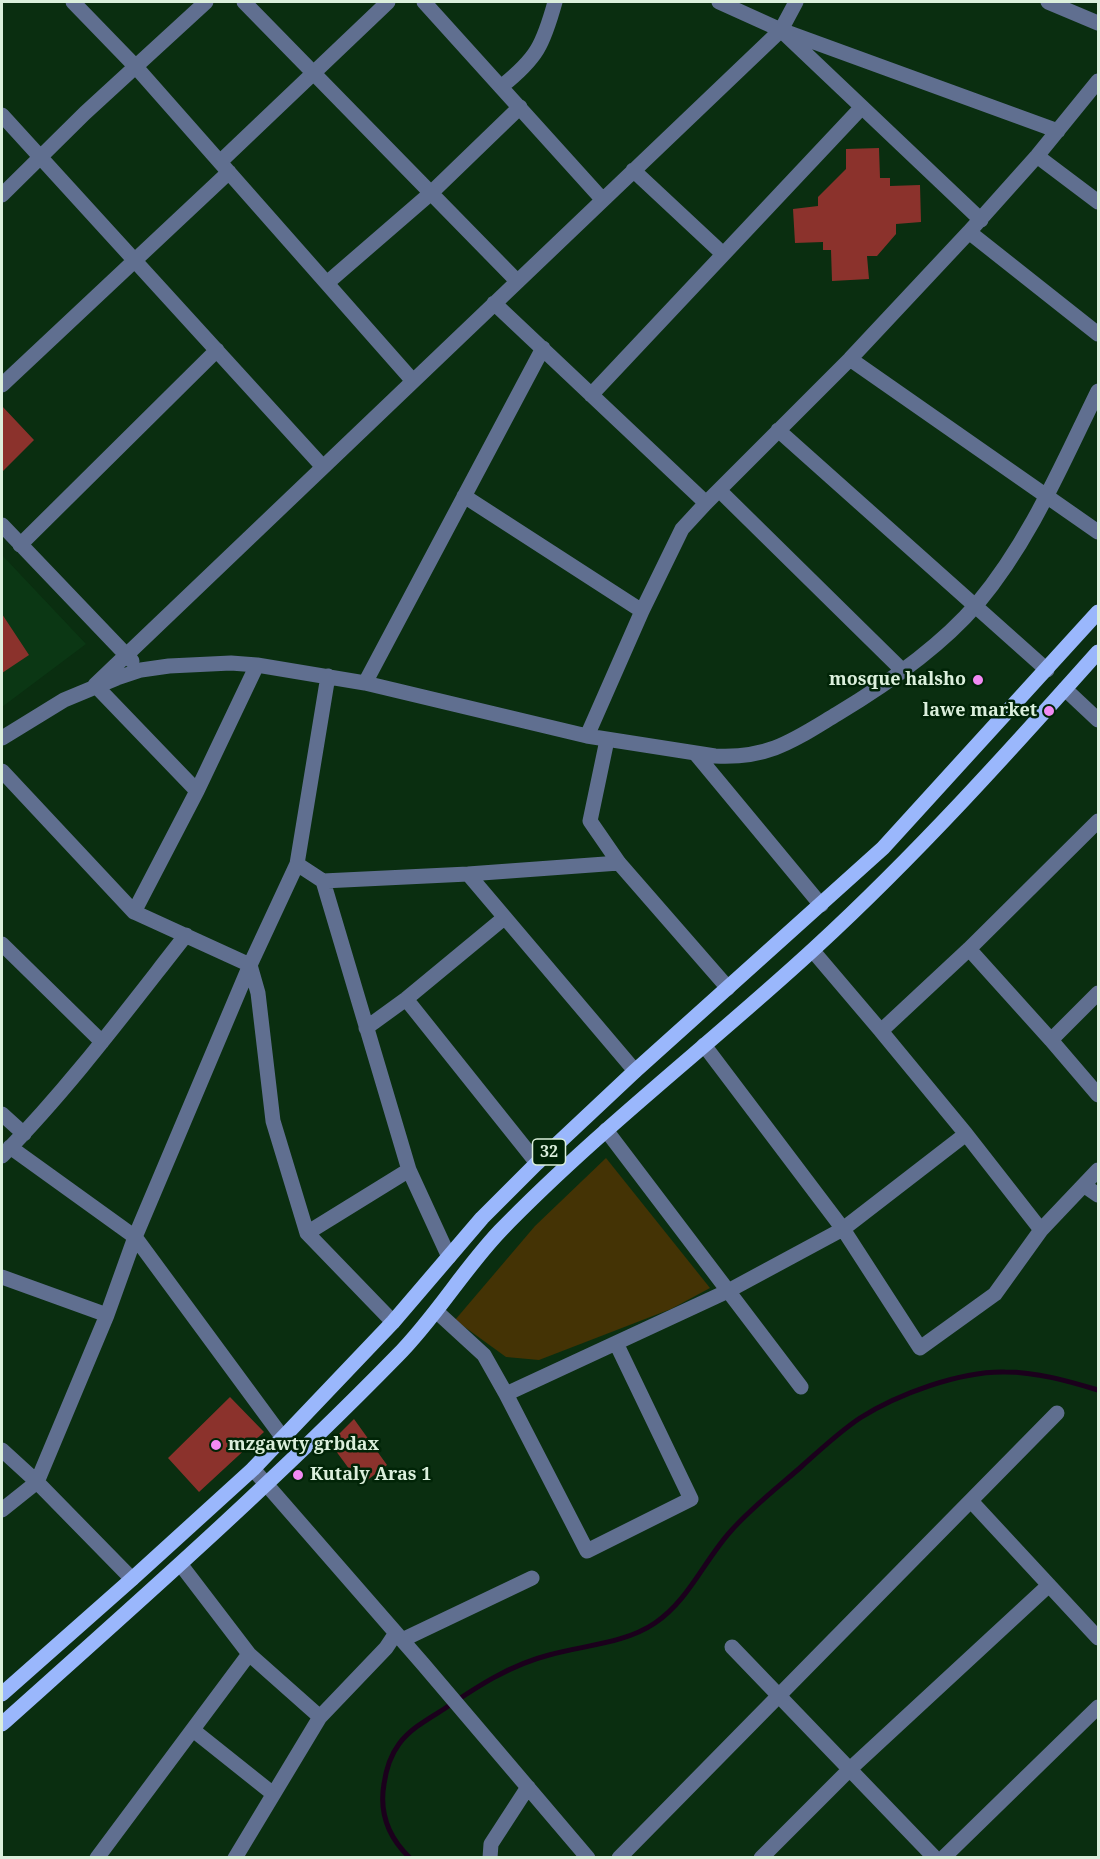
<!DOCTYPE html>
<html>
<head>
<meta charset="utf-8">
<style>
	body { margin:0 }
	#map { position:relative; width:1100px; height:1859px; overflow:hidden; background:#0a2e10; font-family:"Noto Serif",serif }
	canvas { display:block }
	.frame { position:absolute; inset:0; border:3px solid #dbefdc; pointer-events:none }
</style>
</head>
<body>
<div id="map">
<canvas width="1100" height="1859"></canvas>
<div class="frame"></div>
</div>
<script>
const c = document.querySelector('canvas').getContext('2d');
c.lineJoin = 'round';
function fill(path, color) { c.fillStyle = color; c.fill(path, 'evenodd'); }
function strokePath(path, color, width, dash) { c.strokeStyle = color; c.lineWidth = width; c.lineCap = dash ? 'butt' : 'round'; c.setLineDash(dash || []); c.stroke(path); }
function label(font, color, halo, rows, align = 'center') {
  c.font = font + ' "Noto Serif",serif'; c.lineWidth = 5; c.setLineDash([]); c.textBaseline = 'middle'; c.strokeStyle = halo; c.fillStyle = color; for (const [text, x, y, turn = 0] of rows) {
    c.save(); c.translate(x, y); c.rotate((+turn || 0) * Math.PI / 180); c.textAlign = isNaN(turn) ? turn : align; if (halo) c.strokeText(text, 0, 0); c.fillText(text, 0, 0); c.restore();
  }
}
fill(new Path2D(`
	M2,555L86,644L2,707Z`), '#0b3714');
fill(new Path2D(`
	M606,1158L710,1288L671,1309L539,1360L506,1357L455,1320L535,1226Z`), '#443305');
strokePath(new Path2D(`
	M410,1858C389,1838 379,1813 384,1784C386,1770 390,1756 399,1744C410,1729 428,1719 444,1709C478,1686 510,1665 549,1655C584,1645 624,1644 655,1623C688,1601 704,1561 730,1532C751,1508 777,1488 801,1467C820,1450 839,1432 860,1418C898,1394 960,1371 1005,1372C1037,1372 1068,1381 1098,1390`), '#1b001c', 5);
fill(new Path2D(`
	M879,148L880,178H890V186L920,185L921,222L896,224V234L877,256H867L869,279L832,281L831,250H823V242L795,243L793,209L818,206V197L846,169V149Z
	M2,406L34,440L2,472Z
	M2,614L29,655L2,673Z
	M230,1397L264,1432L199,1492L168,1458Z
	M354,1419L387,1465L361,1485L330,1443Z`), '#8b322c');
strokePath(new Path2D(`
	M73,2L136,67L413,381
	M244,2L517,281
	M424,2L602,199
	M719,2L781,30L1058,131
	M1048,2L1098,23
	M785,34L981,220
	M502,86C537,58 543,45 555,2
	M2,115L323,467
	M1037,156L1098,202
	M220,162L388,2
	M633,170L723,254
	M2,195L85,113L206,2
	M969,232L1098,334
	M327,283L431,193L520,107
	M494,303L706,503
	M850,359L1098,532
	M2,385L229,172
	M591,395L862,107
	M778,430L1047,670
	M719,490L902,670
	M464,496L642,611
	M2,525L132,661
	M20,545L217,350
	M365,683L543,348
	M1065,689L1098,720
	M587,736L642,611L682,529L706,503L850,359L969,232L1037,156L1098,81
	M2,738L64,700L117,678L141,670L169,666L231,663L257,665L365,683L587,736L715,756C769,759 794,740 837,714C887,684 939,648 977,604C1030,541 1062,464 1098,391
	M607,740L590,821L619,863L728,988
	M695,753L821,905
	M2,771L134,912L250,965L258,993L273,1121L307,1233L393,1322
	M197,791L95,685L781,30L796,2
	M297,864L323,881L409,1170L449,1257
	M468,874L635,1071
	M323,881L468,874L619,863
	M134,912L197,791L257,665
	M2,944L102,1042
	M969,949L1051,1040L1098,1095
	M813,951L881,1031L969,949L1098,821
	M406,999L537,1163
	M366,1028L406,999L504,918
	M881,1031L966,1134L1041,1230
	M1051,1040L1098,993
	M704,1045L843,1229L920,1348L995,1294L1041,1230L1098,1170
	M2,1114L24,1134
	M606,1130L801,1387
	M10,1147L135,1237L283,1438
	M2,1156C69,1088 127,1010 186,935
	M1085,1186L1098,1195
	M307,1233L409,1170
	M2,1277L107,1315
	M436,1311L484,1355L506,1394L587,1551L691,1499L616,1343
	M506,1394L728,1291L843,1229L966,1134
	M2,1450L37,1482L132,1579
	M253,1469L423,1664L588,1858
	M971,1501L1098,1638
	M2,1510L37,1482L107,1315L135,1237L250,965L297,864L328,676
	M181,1565L249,1654L320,1717
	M402,1640L532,1578
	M732,1647L935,1858
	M193,1730L272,1793
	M97,1858L249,1654
	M235,1858L320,1717L386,1648L396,1633
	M490,1858L491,1844L528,1787
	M619,1858L1057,1413
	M761,1858L850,1769L1049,1585
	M943,1858L1098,1707`), '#606f90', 15);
strokePath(new Path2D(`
	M2,1694L132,1579L253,1469L393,1322L482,1218L537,1163L635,1071L883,848L1098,612
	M2,1724C136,1604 271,1485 397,1356C435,1318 463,1270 500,1231C599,1129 712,1043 816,947C916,855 1008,753 1098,652`), '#9ab7fc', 15);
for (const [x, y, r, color] of [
	[978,680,6,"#f28af3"],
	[1049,711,6,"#f28af3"],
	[216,1445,6,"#f28af3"],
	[298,1475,6,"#f28af3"]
]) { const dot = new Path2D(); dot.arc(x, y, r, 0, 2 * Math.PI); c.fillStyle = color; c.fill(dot); strokePath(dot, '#012407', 2); }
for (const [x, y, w] of [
	[549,1152,33]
]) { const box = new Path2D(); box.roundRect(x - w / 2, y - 13, w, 26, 4.5); c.fillStyle = '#012407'; c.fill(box); strokePath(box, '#dbefdc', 1.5); }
label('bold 16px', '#dbefdc', null, [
	["32",549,1152]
]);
label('bold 18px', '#dbefdc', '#012407', [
	["mosque halsho",966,680],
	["lawe market",1037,711],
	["mzgawty grbdax",228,1445,"left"],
	["Kutaly Aras 1",310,1475,"left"]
], 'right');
</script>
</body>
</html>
